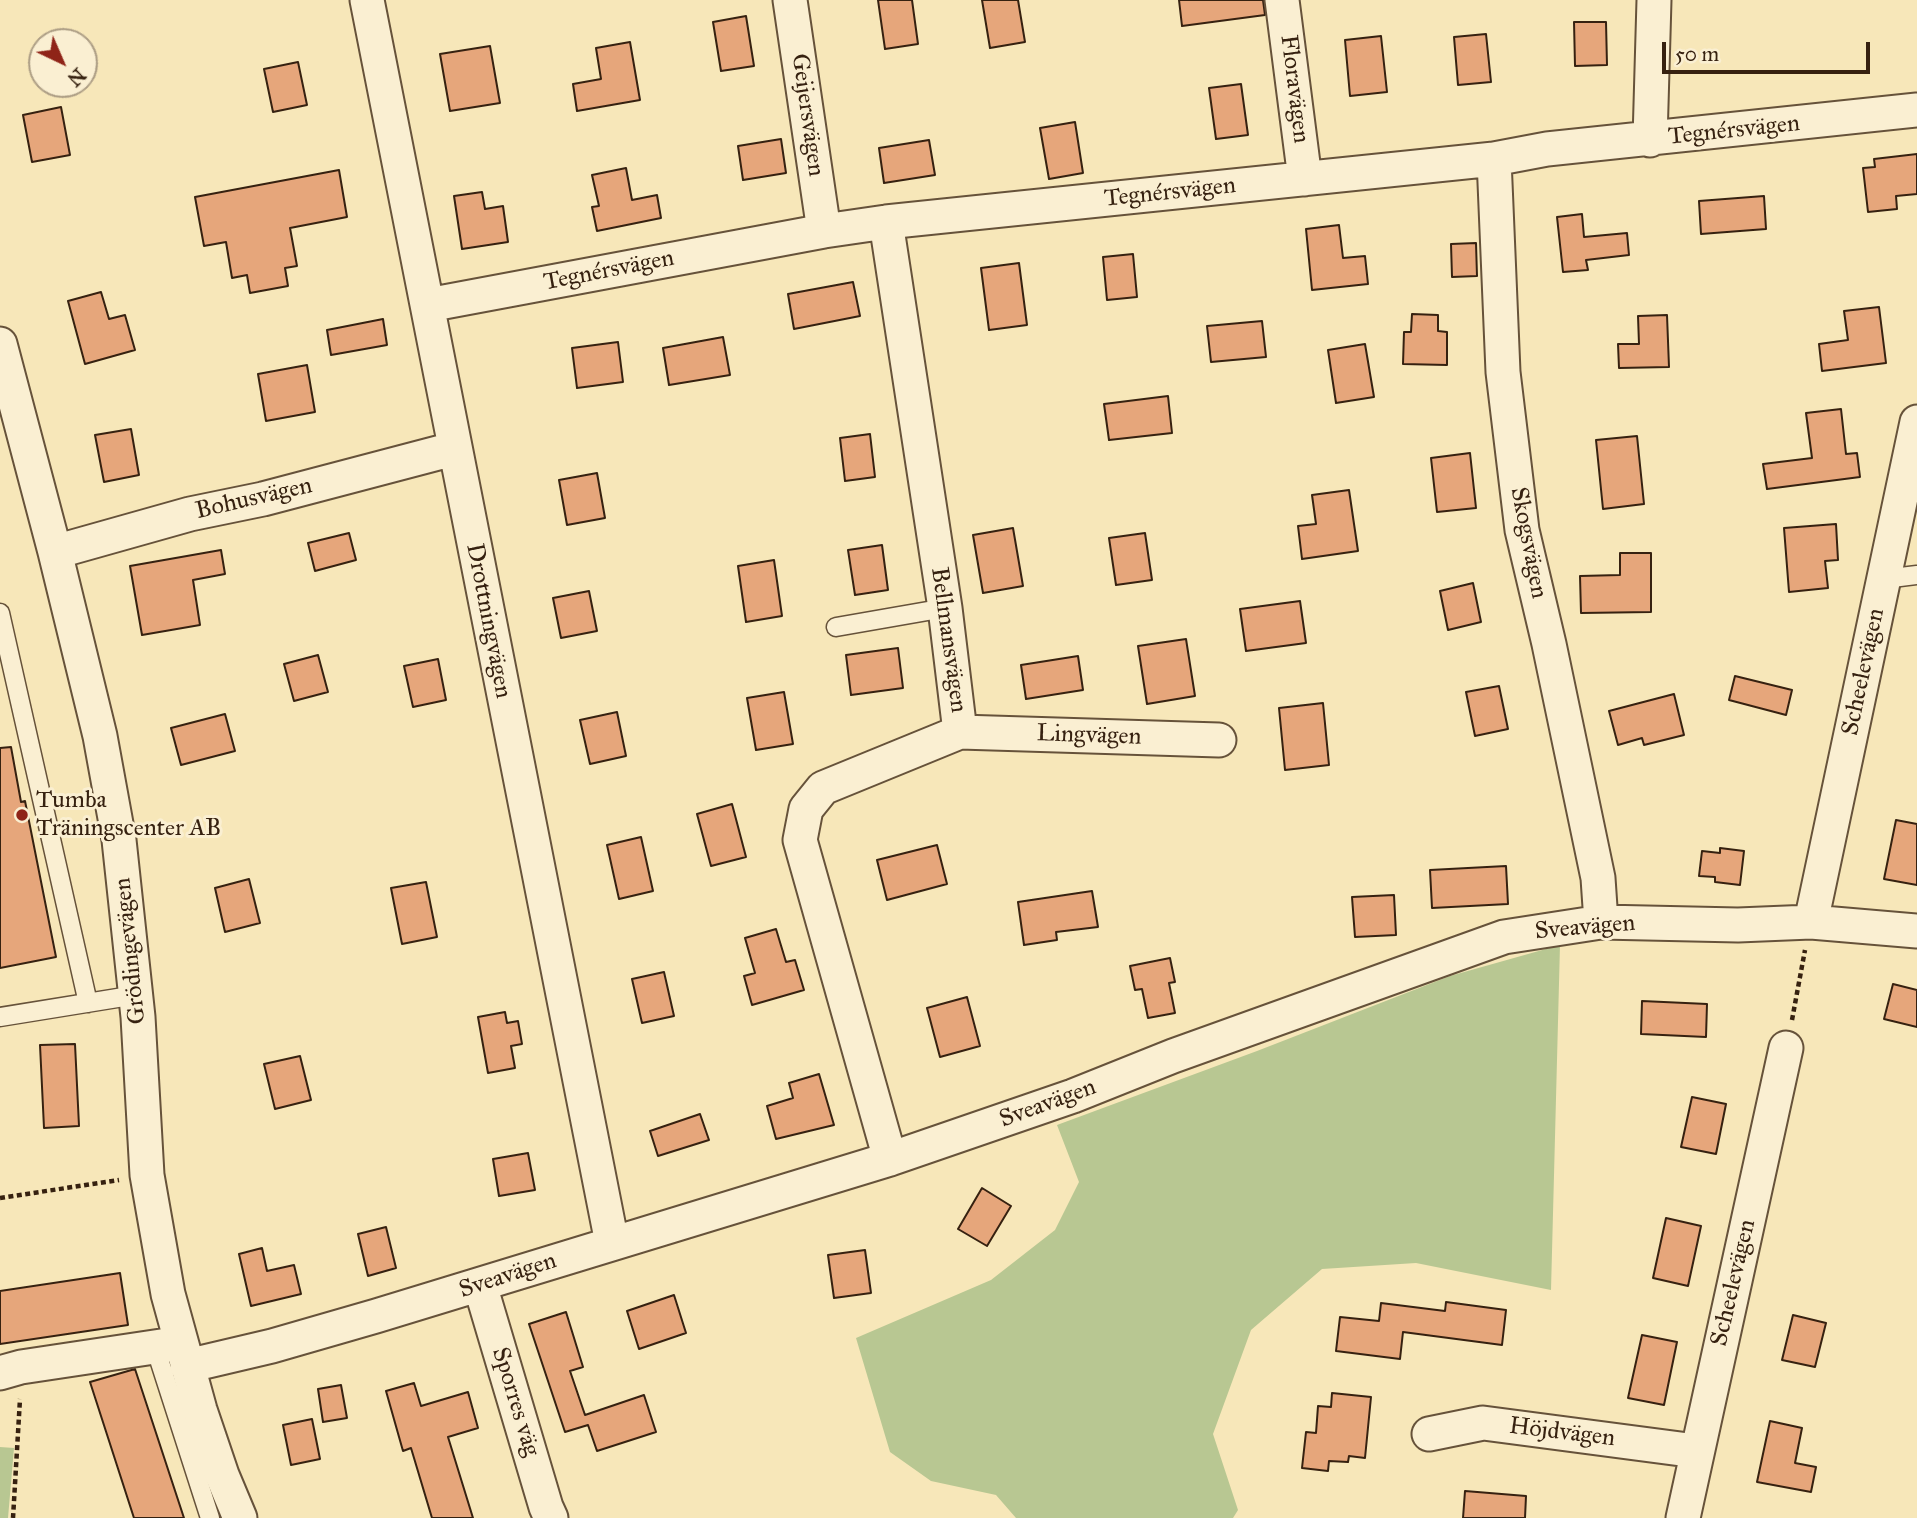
<!DOCTYPE html>
<html>
<head>
<meta charset="utf-8">
<style>
	body { margin:0 }
	#map { position:relative; width:1917px; height:1518px; overflow:hidden; background:#f7e7b9; font-family:"IM FELL Great Primer",serif }
	canvas { display:block }
	.north { position:absolute; left:28px; top:28px; width:70px; height:70px; box-sizing:border-box; background:#faefd2; border:2px solid #ac9d84; border-radius:50%; rotate:136deg; font-size:19px; font-weight:700; line-height:28px; text-align:center; color:#362110 }
	.north::after { content:''; display:block; margin:auto; width:24px; height:32px; background:#8f2418; clip-path:polygon(50% 0,100% 100%,50% 72%,0 100%) }
	.scale { position:absolute; left:1662px; top:42px; width:208px; height:32px; box-sizing:border-box; border:4px solid #362110; border-top:0; padding-left:9px; font-size:21px; line-height:24px; white-space:nowrap; color:#362110; -webkit-text-stroke:5px #faefd2; paint-order:stroke }
</style>
</head>
<body>
<div id="map">
<canvas width="1917" height="1518"></canvas>
<div class="north">N</div>
<div class="scale">50 m</div>
</div>
<script>
const c = document.querySelector('canvas').getContext('2d');
c.lineJoin = 'round';
function fill(path, color) { c.fillStyle = color; c.fill(path, 'evenodd'); }
function strokePath(path, color, width, dash) { c.strokeStyle = color; c.lineWidth = width; c.lineCap = dash ? 'butt' : 'round'; c.setLineDash(dash || []); c.stroke(path); }
function label(font, color, halo, rows, align = 'center') {
  c.font = font + ' "IM FELL Great Primer",serif'; c.lineWidth = 6; c.setLineDash([]); c.textBaseline = 'middle'; c.strokeStyle = halo; c.fillStyle = color; for (const [text, x, y, turn = 0] of rows) {
    c.save(); c.translate(x, y); c.rotate((+turn || 0) * Math.PI / 180); c.textAlign = isNaN(turn) ? turn : align; if (halo) c.strokeText(text, 0, 0); c.fillText(text, 0, 0); c.restore();
  }
}
fill(new Path2D(`
	M1560,945L1551,1290L1416,1263L1322,1269L1251,1330L1213,1434L1238,1510L1233,1518H1016L996,1495L931,1481L890,1452L856,1338L991,1280L1055,1230L1079,1182L1057,1125L1257,1051L1450,976Z
	M0,1447L14,1448L8,1518H0Z`), '#b8c792');
const building = new Path2D(`
	M878,0H912L918,44L885,49Z
	M982,0H1018L1025,42L990,48Z
	M1179,0H1263L1265,15L1182,26Z
	M746,16L754,66L721,71L713,22Z
	M1574,22H1606L1607,65L1575,66Z
	M1486,34L1491,82L1458,85L1454,37Z
	M1381,36L1387,92L1350,96L1345,40Z
	M630,42L640,100L577,111L573,84L601,79L596,48Z
	M490,46L500,103L450,111L440,54Z
	M298,62L307,105L273,112L264,69Z
	M1241,84L1248,135L1216,139L1209,88Z
	M61,107L70,155L32,162L23,115Z
	M1075,122L1083,173L1049,179L1040,128Z
	M781,139L786,173L743,180L738,146Z
	M929,140L935,175L884,183L879,148Z
	M1917,154V194L1896,196L1897,209L1868,212L1863,168L1875,167L1874,159Z
	M626,168L632,200L657,195L661,218L597,231L592,207L599,206L592,175Z
	M339,170L347,217L290,228L297,266L285,268L288,286L250,293L247,275L232,278L226,242L204,246L195,197Z
	M482,192L485,209L503,206L508,242L462,249L454,196Z
	M1764,196L1766,229L1701,234L1699,201Z
	M1582,214L1584,237L1627,233L1629,255L1586,260L1588,270L1563,272L1557,217Z
	M1339,225L1343,258L1365,256L1368,284L1312,290L1306,229Z
	M1476,243L1477,276L1452,277L1451,244Z
	M1133,254L1137,297L1107,300L1103,257Z
	M1019,263L1027,325L989,330L981,268Z
	M853,282L860,316L794,329L788,294Z
	M101,292L109,319L125,315L135,350L85,364L68,301Z
	M1879,307L1886,363L1822,371L1819,344L1848,340L1844,311Z
	M1412,314L1438,315V331L1447,332V365L1403,364L1404,332H1411Z
	M1667,315L1669,367L1619,368L1618,344H1639L1638,316Z
	M383,319L387,345L331,355L327,330Z
	M1262,321L1266,357L1211,362L1207,326Z
	M723,337L730,375L669,385L663,348Z
	M618,342L623,382L577,388L572,348Z
	M1365,344L1374,397L1336,403L1328,350Z
	M307,365L315,412L266,421L258,374Z
	M1168,396L1172,433L1109,440L1104,404Z
	M1841,409L1846,454L1857,453L1860,477L1767,489L1763,464L1812,458L1806,413Z
	M131,429L139,475L104,482L95,435Z
	M870,434L875,477L845,481L840,438Z
	M1637,436L1644,504L1603,509L1596,440Z
	M1470,453L1476,508L1437,512L1431,458Z
	M597,473L605,518L567,525L559,480Z
	M1349,490L1358,551L1302,559L1298,526L1316,524L1312,495Z
	M1836,524L1838,560L1825,561L1828,588L1789,592L1784,528Z
	M1013,528L1023,586L983,593L973,535Z
	M349,533L356,560L315,571L308,543Z
	M1145,533L1152,580L1116,585L1109,538Z
	M882,545L888,590L855,595L848,550Z
	M221,550L225,574L193,580L200,625L142,635L130,566Z
	M1620,553H1651V612L1581,613L1580,576L1620,575Z
	M774,560L782,616L746,622L738,566Z
	M1473,583L1481,622L1448,630L1440,591Z
	M589,591L597,631L561,638L553,598Z
	M1300,601L1306,643L1246,651L1240,609Z
	M1186,639L1195,696L1147,704L1138,646Z
	M898,648L903,688L851,695L846,655Z
	M318,655L328,692L294,701L284,664Z
	M1078,656L1083,690L1026,699L1021,665Z
	M438,659L446,700L413,707L404,666Z
	M1735,676L1792,690L1786,715L1729,700Z
	M1499,686L1508,729L1475,736L1466,692Z
	M784,692L793,744L756,750L747,698Z
	M1674,694L1684,735L1644,745L1642,738L1618,745L1609,711Z
	M1323,703L1329,765L1285,770L1279,708Z
	M617,712L626,756L590,764L580,720Z
	M225,714L235,751L181,765L171,728Z
	M11,747L21,802L25,801L56,957L0,968V748Z
	M732,804L746,857L711,866L697,814Z
	M1896,820L1917,824V885L1884,879Z
	M641,837L653,891L619,899L607,845Z
	M937,845L947,884L887,900L877,860Z
	M1720,848L1744,851L1740,885L1715,882V877L1699,876L1702,851L1720,853Z
	M1506,866L1508,904L1432,908L1430,870Z
	M249,879L260,923L225,932L215,888Z
	M426,882L437,937L402,944L391,888Z
	M1092,891L1098,927L1056,932L1057,940L1024,945L1018,902Z
	M1394,895L1396,935L1355,937L1352,897Z
	M776,929L786,962L795,960L804,990L752,1005L744,976L755,973L745,938Z
	M1170,958L1175,982L1169,983L1175,1013L1148,1018L1142,989L1135,990L1130,966Z
	M664,972L674,1016L642,1023L632,979Z
	M1893,984L1917,990V1027L1884,1019Z
	M967,997L980,1046L940,1057L927,1008Z
	M1642,1001L1707,1004L1706,1037L1641,1034Z
	M505,1012L507,1023L518,1021L522,1044L511,1046L515,1068L488,1073L478,1017Z
	M75,1044L79,1126L44,1128L40,1045Z
	M300,1056L311,1100L275,1109L264,1064Z
	M819,1074L834,1125L776,1139L767,1106L793,1098L789,1083Z
	M1692,1097L1726,1104L1716,1154L1681,1147Z
	M700,1114L709,1140L658,1156L650,1131Z
	M528,1153L535,1190L499,1196L493,1159Z
	M982,1188L1011,1206L987,1246L958,1229Z
	M1666,1218L1701,1226L1688,1286L1653,1278Z
	M386,1227L396,1268L368,1276L358,1234Z
	M262,1248L267,1271L294,1265L301,1294L251,1306L239,1254Z
	M865,1250L871,1293L834,1298L828,1255Z
	M120,1273L128,1325L0,1344V1291Z
	M674,1295L686,1333L639,1349L627,1311Z
	M1446,1302L1506,1310L1502,1345L1403,1332L1400,1359L1336,1351L1340,1317L1379,1321L1381,1303L1445,1311Z
	M566,1312L583,1367L570,1371L585,1415L644,1395L656,1432L597,1451L588,1425L565,1432L529,1324Z
	M1793,1315L1826,1323L1815,1367L1782,1360Z
	M1642,1335L1677,1342L1664,1405L1628,1398Z
	M135,1369L184,1518H134L90,1382Z
	M414,1383L421,1406L468,1392L478,1428L448,1437L473,1518H432L411,1448L403,1451L386,1391Z
	M341,1385L347,1418L323,1422L318,1389Z
	M1332,1393L1371,1397L1365,1458L1349,1456L1348,1462L1329,1461L1328,1471L1302,1468L1306,1432L1316,1433L1318,1406L1331,1407Z
	M312,1419L320,1459L291,1465L283,1425Z
	M1770,1421L1802,1428L1795,1463L1816,1467L1811,1492L1757,1482Z
	M1465,1491L1526,1496L1525,1518H1463Z`);
fill(building, '#e6a67b');
strokePath(building, '#362110', 2);
const lane = new Path2D(`
	M1884,579L1917,575
	M0,613L88,1003
	M836,627L945,608
	M0,1017L136,995
	M155,1347L210,1518`);
const street = new Path2D(`
	M367,0L612,1243
	M790,0L824,231
	M1282,0L1305,179
	M1650,140L1654,0
	M1494,159L1503,372L1522,530L1549,644L1598,878L1601,922
	M886,222L945,608L960,732L823,788L806,809L800,840L890,1159
	M428,305L824,231L886,222L1494,159L1547,149L1917,110
	M0,344L55,552L100,736L119,840L138,1017L147,1175L168,1294L200,1410L222,1475L240,1518
	M55,552L190,514L263,499L453,449
	M960,732L1219,740
	M1811,922L1917,422
	M480,1285L546,1507L551,1518
	M187,1366L272,1346L376,1316L890,1159L1073,1096L1173,1056L1504,937L1601,922L1738,925L1811,922L1917,931
	M0,1373L21,1367L181,1343
	M1429,1434L1483,1423L1696,1451
	M1683,1518L1786,1048`);
strokePath(lane, '#66523a', 21);
strokePath(street, '#66523a', 37);
strokePath(new Path2D(`
	M1792,1020L1805,950
	M0,1198L119,1180
	M13,1518L20,1399`), '#362110', 4.5, [5, 3.5]);
strokePath(lane, '#faefd2', 18);
strokePath(street, '#faefd2', 33);
for (const [x, y, r, color] of [
	[22,815,7,"#8f2418"]
]) { const dot = new Path2D(); dot.arc(x, y, r, 0, 2 * Math.PI); c.fillStyle = color; c.fill(dot); strokePath(dot, '#faefd2', 2.5); }
label('24px', '#362110', '#faefd2', [
	["Floravägen",1294,89,83],
	["Geijersvägen",807,115,82],
	["Tegnérsvägen",1734,131,-6],
	["Tegnérsvägen",1170,193,-6],
	["Tegnérsvägen",609,271,-11],
	["Bohusvägen",254,499,-13],
	["Skogsvägen",1528,543,79],
	["Drottningvägen",488,621,79],
	["Bellmansvägen",948,640,82],
	["Scheelevägen",1864,672,-78],
	["Lingvägen",1089,736,2],
	["Sveavägen",1585,928,-5],
	["Grödingevägen",131,951,-96],
	["Sveavägen",1048,1104,-20],
	["Sveavägen",508,1276,-18],
	["Scheelevägen",1734,1283,-77],
	["Sporres väg",515,1402,73],
	["Höjdvägen",1562,1433,7]
]);
label('24px', '#362110', '#faefd2', [
	["Tumba",36,801],
	["Träningscenter AB",36,829]
], 'left');
</script>
</body>
</html>
